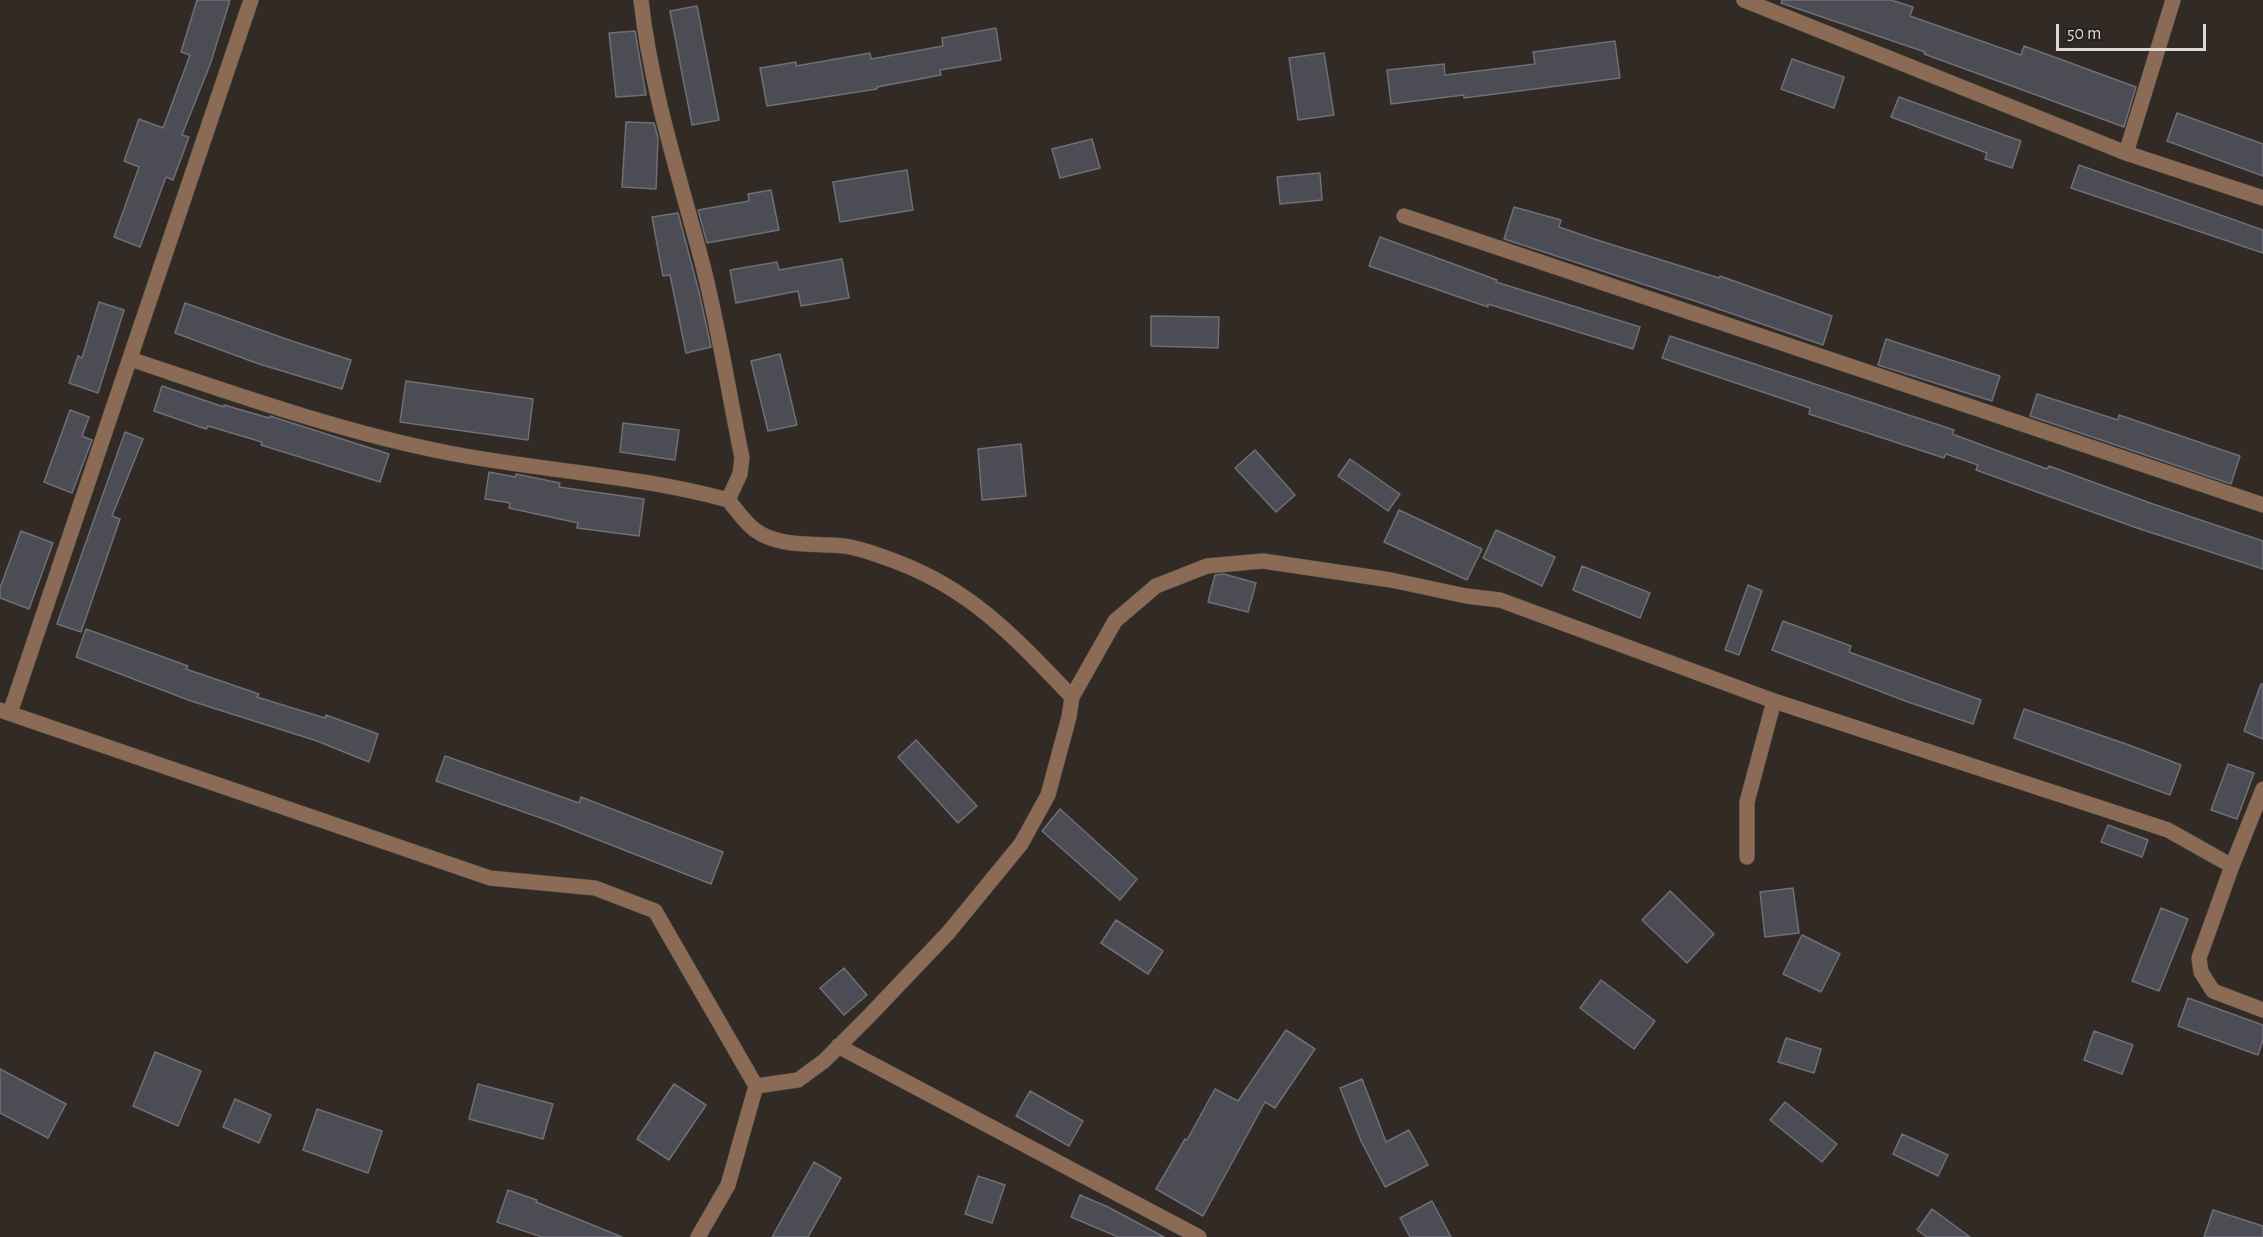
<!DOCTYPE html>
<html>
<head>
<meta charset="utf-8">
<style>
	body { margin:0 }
	#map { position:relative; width:2263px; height:1237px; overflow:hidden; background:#312a25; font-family:"Alegreya Sans",sans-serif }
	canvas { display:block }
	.scale { position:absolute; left:2056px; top:24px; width:150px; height:27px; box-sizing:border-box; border:3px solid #ddd9d5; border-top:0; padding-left:8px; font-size:18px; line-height:21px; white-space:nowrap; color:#ddd9d5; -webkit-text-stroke:4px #27201c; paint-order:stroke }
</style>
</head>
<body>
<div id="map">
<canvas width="2263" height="1237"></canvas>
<div class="scale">50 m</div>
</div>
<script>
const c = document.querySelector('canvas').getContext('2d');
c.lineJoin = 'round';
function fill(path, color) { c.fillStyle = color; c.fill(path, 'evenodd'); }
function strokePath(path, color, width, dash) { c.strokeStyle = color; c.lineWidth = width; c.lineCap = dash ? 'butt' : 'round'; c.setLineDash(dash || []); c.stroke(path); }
const building = new Path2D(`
	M197,0H230L211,62L182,135L189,137L173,180L166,177L140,247L114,237L139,167L124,161L139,119L163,128L190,55L181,52Z
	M1782,0H1891L1913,7L1910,16L2021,55L2024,46L2136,87L2124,127L1924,54L1925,52L1781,3Z
	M697,6L719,120L692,125L670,11Z
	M996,28L1001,60L940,70L941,75L877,87V89L767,106L760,68L796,62V66L870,53L871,59L943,46L942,38Z
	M635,31L646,95L616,97L609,33Z
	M1615,41L1620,78L1464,98V95L1391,104L1387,70L1444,64L1445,75L1535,64L1533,52Z
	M1324,53L1334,115L1298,120L1289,58Z
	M1792,59L1844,77L1834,108L1781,89Z
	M1899,97L2021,141L2012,168L1985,159L1987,153L1891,117Z
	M2177,113L2263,144V176L2167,141Z
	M626,122L654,123L658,138L656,189L622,187Z
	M1092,139L1100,168L1060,178L1052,149Z
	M2079,165L2263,230V253L2071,188Z
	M907,170L913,210L840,222L833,182Z
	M1320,173L1322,200L1280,204L1277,177Z
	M771,190L779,230L707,243L698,210L749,201L748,194Z
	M1514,207L1561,220L1559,227L1594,239L1719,278L1720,276L1832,316L1823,345L1701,303L1504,239Z
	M678,213L699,292L711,347L686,353L670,275L663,276L652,217Z
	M1380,237L1497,280L1496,282L1640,327L1633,349L1488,304V307L1369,266Z
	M842,259L849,298L801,306L798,291L736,303L730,270L777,262L779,270Z
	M99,302L124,310L98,393L69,383L78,356L82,358Z
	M185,303L289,340L351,360L342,389L259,364L175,333Z
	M1151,316L1219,317L1218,348L1151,346Z
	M1670,336L1954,430L1952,434L2047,469L2049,466L2153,504L2263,541V569L2137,528L1976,470L1978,465L1946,454L1944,458L1809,414L1810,408L1662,358Z
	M1886,339L2000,376L1992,401L1878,365Z
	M780,354L797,425L768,431L751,361Z
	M406,381L533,399L528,440L400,422Z
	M162,386L224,407V405L269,418L270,416L389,454L380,482L261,445L262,442L208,426L206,429L154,411Z
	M2037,394L2118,420L2119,415L2240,456L2231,484L2030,416Z
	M70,410L89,417L82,436L92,440L72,493L44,482Z
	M623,423L679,430L675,460L620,452Z
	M125,432L143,439L112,516L120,519L81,632L57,624Z
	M1021,444L1026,496L982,500L978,449Z
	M1255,450L1295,495L1276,512L1235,468Z
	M1350,459L1400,494L1388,511L1338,476Z
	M489,472L515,477L516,474L560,483L559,487L644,499L639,536L577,528L578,523L509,508L510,503L485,499Z
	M1399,510L1482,549L1467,580L1384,542Z
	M1496,530L1555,557L1542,586L1483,558Z
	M21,531L53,543L29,609L0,598V588Z
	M1582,566L1650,593L1640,618L1573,590Z
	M1224,574L1256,583L1248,612L1208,602L1215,575Z
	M1748,585L1762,591L1739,655L1725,650Z
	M1783,621L1851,646L1849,652L1981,700L1973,724L1908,702L1772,650Z
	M86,629L188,666L186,669L259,694L257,697L325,718L326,715L378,734L369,762L317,741L191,701L76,657Z
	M2261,684H2263V739L2244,731Z
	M2024,709L2129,745L2181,765L2170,795L2014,738Z
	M916,740L977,806L958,823L898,757Z
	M445,756L579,803L581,797L723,852L711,884L555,823L436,781Z
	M2228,764L2254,773L2237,819L2211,810Z
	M1060,809L1137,879L1120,900L1042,831Z
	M2108,825L2148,840L2142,857L2101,842Z
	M1793,888L1799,933L1765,937L1760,892Z
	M1670,891L1714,934L1687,963L1642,920Z
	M2161,908L2188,919L2159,991L2132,981Z
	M1116,920L1163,951L1148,974L1101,943Z
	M1802,935L1840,954L1821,992L1783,974Z
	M844,968L867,995L844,1015L820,988Z
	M1601,980L1655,1021L1634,1049L1580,1008Z
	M2188,998L2263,1025V1040L2258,1055L2178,1026Z
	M1286,1030L1315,1049L1275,1108L1265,1102L1203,1216L1156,1189L1185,1139L1187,1140L1215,1089L1238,1101Z
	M2094,1031L2133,1045L2122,1074L2084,1060Z
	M1786,1038L1821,1049L1814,1073L1778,1062Z
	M155,1052L201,1071L178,1126L133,1106Z
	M0,1069L66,1104L48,1138L0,1113Z
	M1362,1079L1386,1142L1409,1130L1428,1165L1385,1187L1361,1141L1340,1088Z
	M478,1084L553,1104L543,1139L469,1119Z
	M674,1084L706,1105L669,1160L637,1139Z
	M1030,1091L1083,1121L1069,1146L1016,1116Z
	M235,1099L271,1115L259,1143L223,1127Z
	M1785,1102L1837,1144L1822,1162L1770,1120Z
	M317,1109L382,1131L368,1173L303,1150Z
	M1902,1134L1948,1155L1938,1176L1893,1154Z
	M814,1162L841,1178L808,1237H772Z
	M978,1176L1005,1185L992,1223L965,1214Z
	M508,1190L537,1200L536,1202L622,1237H542L497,1222Z
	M1080,1195L1108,1207L1164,1237H1118L1071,1217Z
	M1432,1201L1451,1237H1410L1400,1218Z
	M1932,1209L1970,1237H1927L1917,1230Z
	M2213,1210L2263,1226V1237H2204Z`);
fill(building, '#4b4c54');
strokePath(building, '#6f6f78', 1.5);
const minor = new Path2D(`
	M641,0C651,91 680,178 703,266C719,329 729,394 742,458L740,474L728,500C736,509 745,523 755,530C779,548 817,543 844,546C861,548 881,556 897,562C974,591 1017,640 1072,697
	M1744,0L2126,153L2263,198
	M2126,153L2173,0
	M1404,216L2263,505
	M130,359C235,394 341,432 449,453C542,471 637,475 728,500
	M0,710L490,878L595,888L655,911L756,1086L728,1185L698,1237
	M10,713L251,0
	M2263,789L2232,866L2199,958L2201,972L2213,991L2263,1010
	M1747,857V802L1774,701
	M838,1046L1199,1237
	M756,1086L798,1080L824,1061L870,1015L948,933L1021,844L1048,795L1069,717L1072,697L1115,621L1156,586L1207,566L1263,561L1391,580L1466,596L1500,600L1774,701L2168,830L2232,866`);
strokePath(minor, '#4d4641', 16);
strokePath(minor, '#8b6b55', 15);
</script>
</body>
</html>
